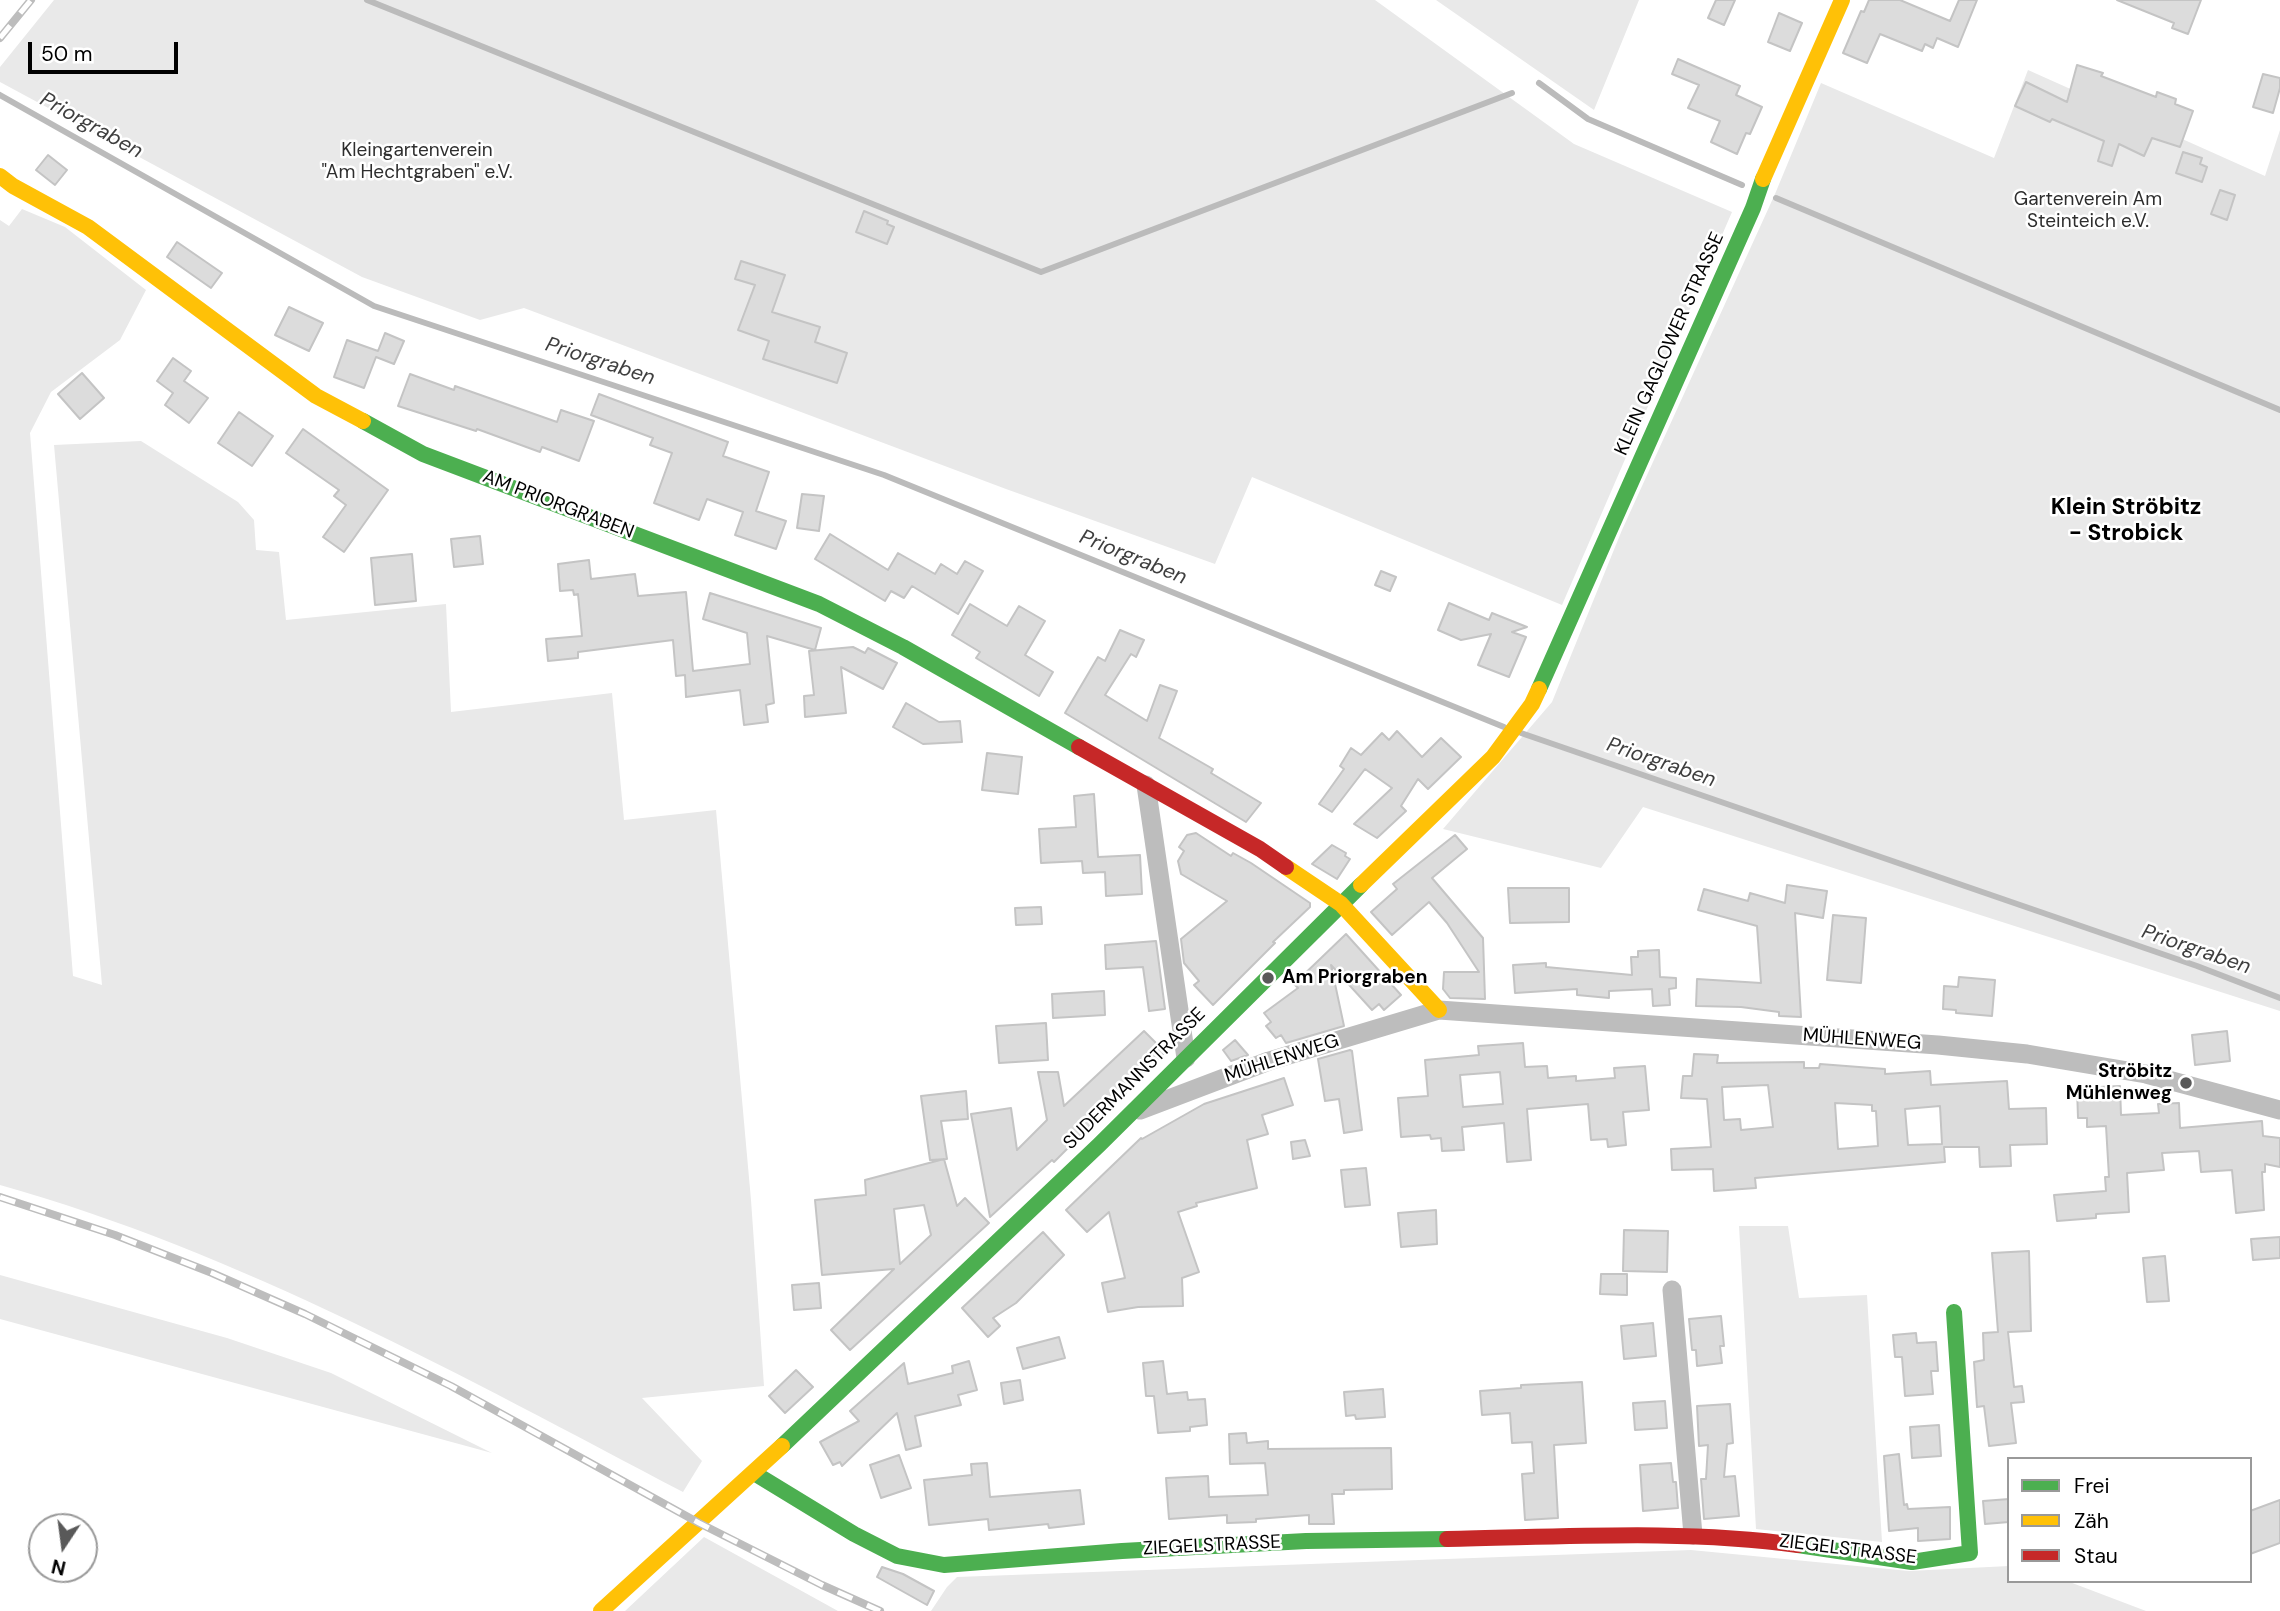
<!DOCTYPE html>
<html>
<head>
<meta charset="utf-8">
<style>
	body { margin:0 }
	#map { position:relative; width:2280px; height:1611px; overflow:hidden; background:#fff; font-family:"DM Sans",sans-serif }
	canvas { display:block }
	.legend { position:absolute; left:2007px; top:1457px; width:245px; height:126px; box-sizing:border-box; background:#fff; border:2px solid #999; margin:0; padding:9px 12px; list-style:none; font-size:21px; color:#000 }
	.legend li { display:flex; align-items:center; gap:14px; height:35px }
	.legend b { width:35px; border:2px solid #999 }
	.north { position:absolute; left:28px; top:1513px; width:70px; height:70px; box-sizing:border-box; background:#fff; border:2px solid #999; border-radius:50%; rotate:193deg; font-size:19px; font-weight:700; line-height:28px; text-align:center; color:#000 }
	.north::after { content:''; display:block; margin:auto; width:24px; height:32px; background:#595959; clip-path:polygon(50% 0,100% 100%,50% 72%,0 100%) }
	.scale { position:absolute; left:28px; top:42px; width:150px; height:32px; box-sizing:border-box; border:4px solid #000; border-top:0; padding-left:9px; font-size:21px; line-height:24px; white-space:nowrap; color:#000; -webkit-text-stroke:5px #fff; paint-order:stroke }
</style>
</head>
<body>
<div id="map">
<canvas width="2280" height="1611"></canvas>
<ul class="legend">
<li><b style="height:9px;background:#4caf50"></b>Frei</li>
<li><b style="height:9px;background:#ffc107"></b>Zäh</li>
<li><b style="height:9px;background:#c62828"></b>Stau</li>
</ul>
<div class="north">N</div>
<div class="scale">50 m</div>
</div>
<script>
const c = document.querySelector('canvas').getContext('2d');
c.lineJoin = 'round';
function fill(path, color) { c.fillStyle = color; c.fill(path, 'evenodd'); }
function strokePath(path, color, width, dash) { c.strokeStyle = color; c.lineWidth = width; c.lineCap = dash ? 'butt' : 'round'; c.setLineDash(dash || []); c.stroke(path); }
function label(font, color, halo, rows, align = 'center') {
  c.font = font + ' "DM Sans",sans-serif'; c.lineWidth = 5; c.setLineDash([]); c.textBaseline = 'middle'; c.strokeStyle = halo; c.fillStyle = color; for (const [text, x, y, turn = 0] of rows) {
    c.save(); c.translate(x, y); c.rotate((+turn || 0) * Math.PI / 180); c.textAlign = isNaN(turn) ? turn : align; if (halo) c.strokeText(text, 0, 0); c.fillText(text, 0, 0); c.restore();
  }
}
fill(new Path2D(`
	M54,0H1375L1574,144L1732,212L1562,605L1252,477L1215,564L1006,489L524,308L480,320L362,277L0,82V67Z
	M1436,0H1639L1594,110Z
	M2028,70L2265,176L2280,130V1011L1643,807L1601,868L1443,829L1552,702L1622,530L1775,194L1821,83L1994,158Z
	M22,209L65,227L146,290L120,340L51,392L30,433L73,976L102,985L54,445L141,441L238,502L254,520L256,550L279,552L286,620L446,604L451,712L612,693L624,820L716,810L751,1200L764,1386L642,1398L702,1461L683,1492C464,1377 239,1252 0,1185V220L9,226Z
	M1739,1226H1788L1799,1298L1867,1295L1882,1542L1756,1529Z
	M0,1275L227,1338L331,1373L492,1453L0,1319Z
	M704,1537L838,1611H625Z
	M1691,1550L1909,1571L2009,1566V1581H2067L2146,1611H931L947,1587L957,1577Z`), '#e9e9e9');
strokePath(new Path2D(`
	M367,0L1041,272L1512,93
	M1539,83L1588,119L1742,185
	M0,95L374,306L884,475L1504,727
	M1776,198L2280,410
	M1521,733L2197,966L2280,998`), '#bbb', 6);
const building = new Path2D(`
	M1716,0H1735L1724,25L1708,18Z
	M1869,0H1900L1950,21L1959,0H1977L1958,47L1937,38L1933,48L1925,44L1922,51L1880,34L1867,63L1843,53L1861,11L1864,12Z
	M2117,0H2201L2188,34L2172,28L2174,23Z
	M1779,13L1802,23L1790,51L1768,42Z
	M1678,59L1740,86L1736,95L1762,107L1750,134L1746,133L1737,154L1711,142L1720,121L1688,108L1699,85L1672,74Z
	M2077,65L2103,73L2101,76L2156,97L2157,92L2176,99L2175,104L2193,111L2180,147L2152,138L2144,156L2119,144L2112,166L2098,161L2104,141L2052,119L2050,122L2015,106L2026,82L2067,102Z
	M2263,74L2280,78V88L2273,113L2253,107Z
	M2183,152L2202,158L2200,164L2207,167L2202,182L2176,173Z
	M48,155L67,170L55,185L36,170Z
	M2220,190L2235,195L2227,220L2211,214Z
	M864,211L888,221L887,224L894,227L887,244L856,232Z
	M177,242L222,273L211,288L167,257Z
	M741,261L785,275L772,312L820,327L815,342L847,353L837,383L763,359L769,341L738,330L755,285L735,279Z
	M289,307L323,323L309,351L275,335Z
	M385,333L404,341L394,364L376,357L364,388L334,377L347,340L378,351Z
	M173,358L191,371L184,381L208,398L189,423L165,405L173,393L157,381Z
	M82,373L104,398L80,419L58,394Z
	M410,374L454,390L455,386L557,422L561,410L594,421L579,461L542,447L540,452L477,429L476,431L398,406Z
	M599,394L728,442L723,456L769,472L756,511L786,521L776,549L735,535L743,512L707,499L699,520L654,503L672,453L650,445L653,438L591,415Z
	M239,412L273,436L252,466L218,443Z
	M303,429L388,490L344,552L323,537L346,505L334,496L339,490L286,453Z
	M802,494L824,496L819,531L797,528Z
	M830,534L888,570L898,553L935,574L941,564L957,574L965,561L983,571L958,614L912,586L904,598L891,591L885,601L815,559Z
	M480,536L483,564L454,567L451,539Z
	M412,554L416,601L375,605L371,558Z
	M589,560L591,579L635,574L638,596L686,592L693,671L750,664L747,633L703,619L710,593L821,628L815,650L767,636L774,703L766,705L768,722L744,725L740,690L686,697L685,675L676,676L673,640L578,652V658L548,661L546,639L582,636L578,594L574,595L573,590L560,591L558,564Z
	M1381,571L1396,577L1390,591L1375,585Z
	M1449,603L1489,620L1492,613L1527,627L1512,632L1526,637L1509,677L1478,665L1491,634L1461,640L1438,630Z
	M970,604L1007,626L1019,606L1045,621L1025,655L1053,672L1039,696L976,658L980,652L952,635Z
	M1120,630L1144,640L1136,657L1131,654L1105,695L1147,721L1160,685L1177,691L1159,738L1213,769L1211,773L1261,803L1246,822L1065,713L1098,657L1105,661Z
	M853,647L865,653L868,648L897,663L883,689L841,667L846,713L805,717L804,696L814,695L809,651Z
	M906,703L939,722L960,721L962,742L923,744L893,727Z
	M1397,731L1422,757L1441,738L1461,757L1428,789L1418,779L1401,806L1406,811L1377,838L1354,824L1392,788L1365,769L1332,812L1319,804L1344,769L1340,766L1351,748L1361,755L1382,733L1389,740Z
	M987,753L1022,757L1018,794L982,790Z
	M1094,794L1098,857L1140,855L1142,894L1106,896L1105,872L1083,873L1082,861L1041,863L1039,829L1076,827L1074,796Z
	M1196,833L1231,856L1233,853L1251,863L1310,903V907L1273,942L1275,943L1213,1005L1194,985L1199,981L1184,963L1181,939L1227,901L1181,874L1178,861L1184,851L1179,847L1187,835Z
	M1455,835L1467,849L1432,878L1483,938L1485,999L1450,998L1443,989L1444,972H1479L1447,923L1429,902L1392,935L1371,912L1397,889L1393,884Z
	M1332,845L1346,853L1345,856L1350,859L1337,879L1312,864Z
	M1787,885L1827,891L1823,918L1795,913L1801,1017L1779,1016V1012L1741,1007L1696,1006L1697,979L1761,983L1757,926L1698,910L1704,889L1748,901L1750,893L1785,903Z
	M1508,888H1569V922L1510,923Z
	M1041,907L1042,924L1016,925L1015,908Z
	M1833,915L1866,918L1861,983L1827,980Z
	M1346,934L1401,995L1384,1010L1379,1004L1372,1010L1331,965L1344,1026L1286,1043L1281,1035L1276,1038L1266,1026L1271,1022L1264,1013L1298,988L1294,984Z
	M1156,941L1165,1009L1149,1011L1143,967L1106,969L1105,945Z
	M1659,950L1660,977L1676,978V988L1669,989L1670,1005L1653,1006L1652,989L1609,991V998L1577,995V989L1515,993L1513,965L1546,963V967L1632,975L1631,957H1638V951Z
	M1959,977L1995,980L1992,1016L1956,1013V1010L1943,1009L1944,986L1958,987Z
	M1104,991L1105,1015L1053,1018L1052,994Z
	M1046,1023L1048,1060L999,1063L996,1026Z
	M1144,1031L1165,1052L1124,1092L1126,1094L1092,1124L1054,1162L1052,1160L990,1217L971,1114L1011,1108L1017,1150L1047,1120L1038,1072H1058L1064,1106Z
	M2227,1031L2230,1061L2195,1065L2192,1035Z
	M1235,1040L1248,1055L1231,1061L1223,1050Z
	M1523,1043L1525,1067L1547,1066L1548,1078L1576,1076V1081L1615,1078L1614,1068L1645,1066L1649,1110L1623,1112L1626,1145L1608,1147L1607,1139L1591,1140L1588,1104L1527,1109L1531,1160L1507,1162L1504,1123L1462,1127L1464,1150L1442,1151L1441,1138L1431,1139L1430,1135L1401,1137L1398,1098L1428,1096L1425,1060L1479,1055L1478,1046ZM1500,1072L1503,1104L1463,1107L1460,1075Z
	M1350,1050L1352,1051L1362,1130L1344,1133L1339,1099L1325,1101L1318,1059Z
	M1694,1054L1718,1055L1717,1063L1804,1062V1068H1819L1820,1064L1885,1069V1074L1930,1071L1931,1085L2007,1081L2009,1109L2046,1108L2047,1144L2010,1145L2011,1166L1980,1167L1979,1147H1944L1945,1162L1755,1178L1756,1188L1714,1191L1713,1169L1672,1170L1671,1149L1711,1147L1707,1099L1681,1098L1683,1076H1692ZM1768,1085L1773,1127L1741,1130L1740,1119L1724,1120L1722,1087ZM1835,1103L1872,1105V1111H1876L1878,1146L1838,1149ZM1940,1106L1942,1144L1908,1145L1905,1109Z
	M1284,1078L1293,1105L1262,1115L1268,1134L1247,1140L1257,1188L1196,1203L1197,1206L1178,1212L1199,1272L1182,1278L1183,1306L1138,1307L1108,1312L1102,1283L1125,1278L1109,1212L1087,1232L1066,1210L1141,1138L1142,1139L1204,1104Z
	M2120,1086L2121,1115L2159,1113L2158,1104L2179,1103L2180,1128L2262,1121L2263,1136L2280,1138V1167L2265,1164V1172H2262L2264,1210L2236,1213L2232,1170L2201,1172L2199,1151L2162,1153L2164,1170L2127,1173L2129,1212L2096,1214V1218L2057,1221L2054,1195L2106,1191L2105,1177H2109L2106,1126L2087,1127V1118H2078L2077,1088Z
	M966,1091L968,1119L941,1121L947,1159L930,1160L921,1096Z
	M1305,1140L1310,1156L1293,1159L1291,1142Z
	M944,1159L957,1206L965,1198L989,1223L850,1350L831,1330L894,1269L822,1275L815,1200L866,1195L865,1180ZM924,1205L931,1235L900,1264L894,1209Z
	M1366,1168L1370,1205L1345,1207L1341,1170Z
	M1436,1210L1437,1244L1401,1247L1398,1213Z
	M1624,1230L1668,1231L1667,1272L1623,1271Z
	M1043,1232L1064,1255L1016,1303L993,1318L1000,1326L988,1337L962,1308Z
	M2280,1237V1258L2253,1260L2251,1239Z
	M2029,1251L2031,1331L2008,1332L2014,1387L2022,1386L2024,1402L2011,1403L2016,1443L1989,1446L1984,1406L1977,1407L1974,1362L1984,1360L1983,1333L1998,1332L1992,1253Z
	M2165,1256L2169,1301L2147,1302L2143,1258Z
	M1601,1274H1627V1295L1600,1294Z
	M819,1283L821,1308L794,1310L792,1285Z
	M1721,1316L1724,1346H1720L1722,1363L1697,1366L1696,1350H1692L1689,1319Z
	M1653,1323L1656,1356L1624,1359L1621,1326Z
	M1916,1333L1917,1343L1936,1342L1938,1371H1931L1933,1394L1905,1396L1902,1357H1895L1893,1335Z
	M1059,1337L1065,1358L1023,1369L1017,1348Z
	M969,1361L977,1390L958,1395L961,1405L915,1416L921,1446L906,1450L897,1413L842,1466L840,1462L833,1465L820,1442L859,1421L850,1411L904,1363L908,1384L953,1373L952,1366Z
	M1163,1361L1167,1394L1187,1392L1188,1400L1205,1399L1207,1425L1190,1427V1431L1158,1433L1154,1396H1146L1143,1363Z
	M796,1370L813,1387L785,1413L769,1396Z
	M1020,1380L1023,1400L1004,1404L1001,1383Z
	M1582,1382L1586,1443L1554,1445L1558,1518L1525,1520L1522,1474L1534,1473L1532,1442L1512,1443L1510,1413L1482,1415L1480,1391L1521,1388V1385Z
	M1383,1389L1385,1417L1356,1419L1355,1415L1346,1416L1344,1392Z
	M1665,1401L1667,1428L1635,1430L1633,1403Z
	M1730,1404L1733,1443L1727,1444L1724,1477L1735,1476L1739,1516L1704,1519L1701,1479H1706L1708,1445L1699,1446L1697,1406Z
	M1939,1425L1941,1456L1912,1458L1910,1427Z
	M1246,1433L1247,1443L1268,1441V1449L1391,1448L1392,1489L1344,1490V1494H1332L1334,1524H1309V1515L1256,1519V1522L1227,1523V1515L1169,1519L1166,1478L1208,1476L1209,1497L1268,1495L1265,1463L1230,1464L1229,1434Z
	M1899,1454L1904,1505L1907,1504L1908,1509L1950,1507V1539L1918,1541V1528L1889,1531L1884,1456Z
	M899,1455L911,1488L881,1498L870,1465Z
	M987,1463L990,1497L1080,1490L1084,1524L1049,1528L1048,1524L989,1530L988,1519L929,1525L924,1480L972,1475L971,1464Z
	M1671,1463L1673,1482H1676L1678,1508L1643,1511L1640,1465Z
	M2009,1499V1522L1985,1524L1983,1501Z
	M2280,1500V1543L2250,1554V1511Z
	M882,1567L903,1574L934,1591L927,1605L877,1577Z`);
fill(building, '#dcdcdc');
strokePath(building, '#c4c4c4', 2);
strokePath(new Path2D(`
	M1146,785L1186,1058
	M1140,1110L1269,1061L1439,1010L1938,1045L2027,1054L2146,1074L2280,1110
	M1672,1290L1693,1535`), '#bdbdbd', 19);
strokePath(new Path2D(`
	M363,421L423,454L819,604L903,647L1079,747
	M1539,689L1753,208L1763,179
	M782,1446L1099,1145L1361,885
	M754,1473L854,1534L897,1556L944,1565L1122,1551L1306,1541L1447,1539
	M1798,1545L1912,1562L1970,1553L1954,1312`), '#4caf50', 16);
strokePath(new Path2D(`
	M0,176L13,186L88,227L316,396L363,421
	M1763,179L1842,0
	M1286,867L1341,904L1439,1010
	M1361,885L1493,757L1532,704L1539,689
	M601,1611L782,1446`), '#ffc107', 16);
strokePath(new Path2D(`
	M1079,747L1260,849L1286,867
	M1447,1539C1564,1537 1682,1529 1798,1545`), '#c62828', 16);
const rail = new Path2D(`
	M0,38L31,0
	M0,1197L115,1235L212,1273L305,1314L451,1386L699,1523L822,1585L880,1611`);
strokePath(rail, '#bdbdbd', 8);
strokePath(rail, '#fff', 5, [16]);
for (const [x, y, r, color] of [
	[1268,978,7,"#595959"],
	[2186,1083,7,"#595959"]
]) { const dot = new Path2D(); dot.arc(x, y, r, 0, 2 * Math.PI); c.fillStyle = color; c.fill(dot); strokePath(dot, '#fff', 2.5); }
label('19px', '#2e2e2e', '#fff', [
	["Kleingartenverein",417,151],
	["\"Am Hechtgraben\" e.V.",417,173],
	["Gartenverein Am",2088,200],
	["Steinteich e.V.",2088,222]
]);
label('19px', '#000', '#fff', [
	["KLEIN GAGLOWER STRASSE",1670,344,-66],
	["AM PRIORGRABEN",558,505,21],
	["MÜHLENWEG",1862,1040,4],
	["MÜHLENWEG",1282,1059,-18],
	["SUDERMANNSTRASSE",1135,1079,-45],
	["ZIEGELSTRASSE",1212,1546,-3],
	["ZIEGELSTRASSE",1848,1550,7]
]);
label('bold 19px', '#000', '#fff', [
	["Am Priorgraben",1282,978],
	["Ströbitz",2172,1072,"right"],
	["Mühlenweg",2172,1094,"right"]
], 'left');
label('italic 21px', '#3f3f3f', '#fff', [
	["Priorgraben",91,126,29],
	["Priorgraben",600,362,18],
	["Priorgraben",1133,558,22],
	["Priorgraben",1661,763,19],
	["Priorgraben",2196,950,19]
]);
label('bold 23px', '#000', '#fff', [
	["Klein Ströbitz",2126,508],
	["- Strobick",2126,534]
]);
</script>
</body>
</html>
